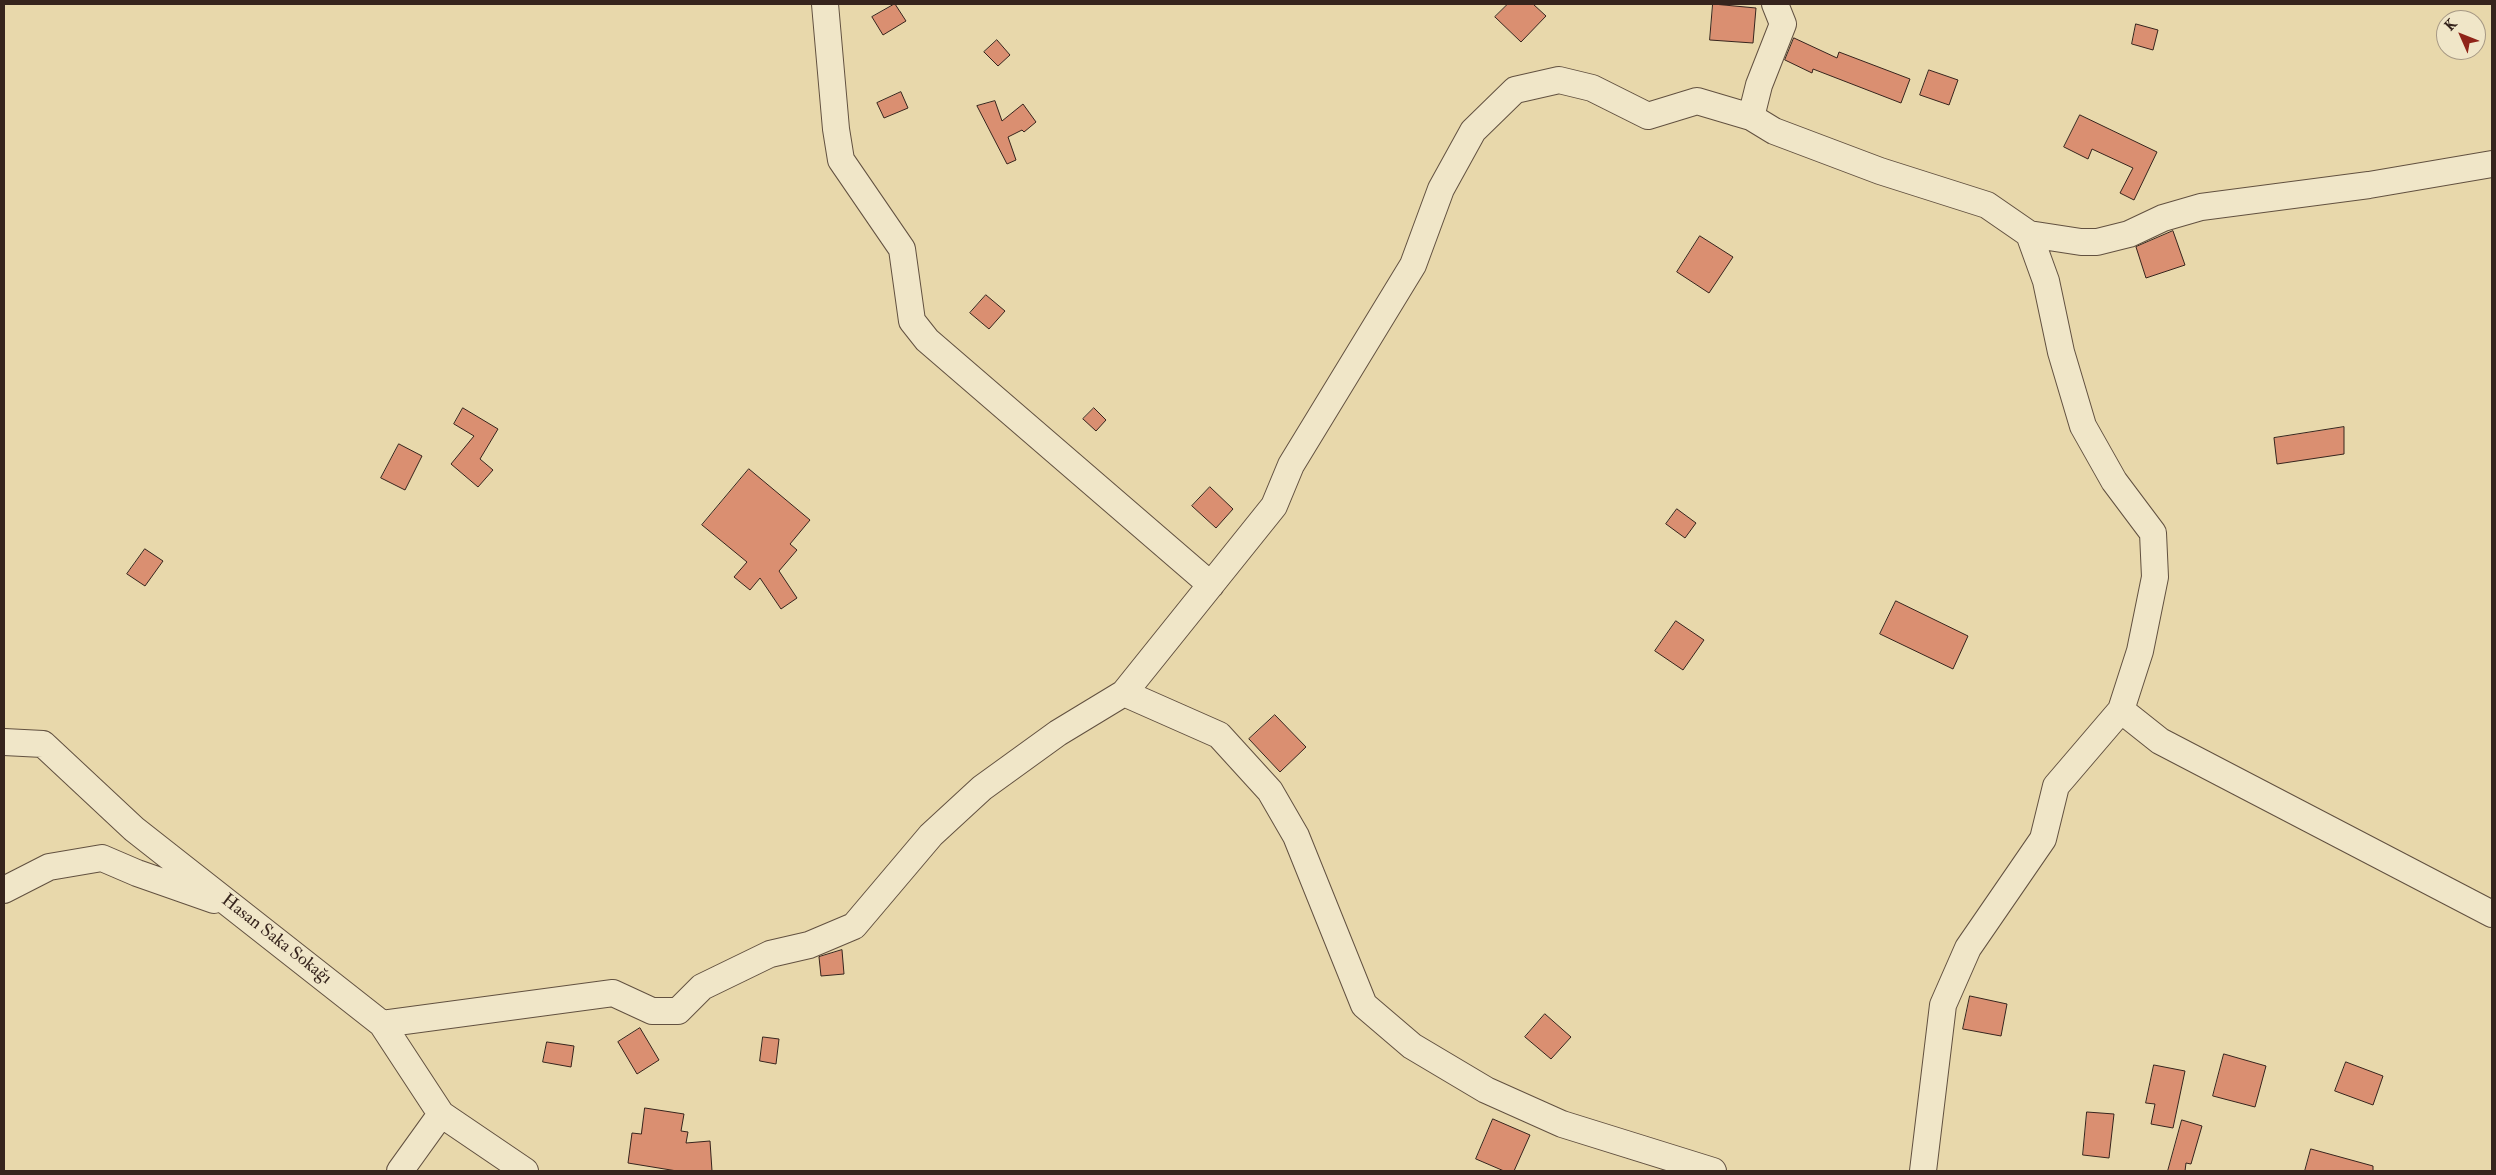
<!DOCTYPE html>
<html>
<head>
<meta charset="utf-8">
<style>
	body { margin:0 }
	#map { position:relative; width:2496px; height:1175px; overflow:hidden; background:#e8d8ab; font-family:"IM FELL Double Pica",serif }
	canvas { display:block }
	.frame { position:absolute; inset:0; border:5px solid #36241d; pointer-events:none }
	.north { position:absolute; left:2436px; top:10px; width:50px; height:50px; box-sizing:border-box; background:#f0e6c8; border:1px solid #a69884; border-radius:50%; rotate:314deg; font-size:14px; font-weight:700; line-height:20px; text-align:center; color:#36241d }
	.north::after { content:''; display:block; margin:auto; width:18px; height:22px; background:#8f2418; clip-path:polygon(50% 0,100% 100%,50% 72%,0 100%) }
</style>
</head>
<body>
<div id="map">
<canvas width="2496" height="1175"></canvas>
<div class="frame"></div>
<div class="north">K</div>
</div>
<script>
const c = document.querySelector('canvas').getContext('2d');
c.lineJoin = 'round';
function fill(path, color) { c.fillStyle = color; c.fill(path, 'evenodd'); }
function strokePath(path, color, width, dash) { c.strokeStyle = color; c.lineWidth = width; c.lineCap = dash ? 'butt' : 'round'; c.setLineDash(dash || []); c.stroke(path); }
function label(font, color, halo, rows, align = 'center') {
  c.font = font + ' "IM FELL Double Pica",serif'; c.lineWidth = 4.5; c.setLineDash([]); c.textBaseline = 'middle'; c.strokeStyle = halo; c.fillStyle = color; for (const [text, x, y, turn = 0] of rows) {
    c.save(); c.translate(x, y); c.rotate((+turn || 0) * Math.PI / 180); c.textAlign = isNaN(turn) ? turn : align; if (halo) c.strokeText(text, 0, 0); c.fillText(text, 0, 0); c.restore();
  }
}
const building = new Path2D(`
	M895,4L906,21L883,35L872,17Z
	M1508,4H1533L1546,16L1521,42L1495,17Z
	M1713,4L1756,8L1753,43L1710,40Z
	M2136,24L2158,30L2153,50L2132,44Z
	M1794,38L1837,58L1839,52L1910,79L1901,103L1813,69L1812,73L1785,60Z
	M997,40L1010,55L998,66L984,52Z
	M1929,70L1958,80L1949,105L1920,95Z
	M901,92L908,108L884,118L877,103Z
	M995,101L1002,121L1023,104L1036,122L1024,132L1022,130L1008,137L1016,160L1007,164L977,106Z
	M2080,115L2157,152L2134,200L2120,193L2133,168L2092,149L2088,159L2064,147Z
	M2173,231L2185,265L2146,278L2136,247Z
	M1700,236L1733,257L1709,293L1677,272Z
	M986,295L1005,311L989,329L970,313Z
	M463,408L498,429L480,459L493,470L478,487L451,464L474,436L454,424Z
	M1094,408L1106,420L1096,431L1083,419Z
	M2344,427V454L2277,464L2274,438Z
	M399,444L422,456L405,490L381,478Z
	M749,469L810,520L790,544L797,550L779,571L797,598L781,609L760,578L750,590L734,577L747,562L702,525Z
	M1210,487L1233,509L1216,528L1192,506Z
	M1677,509L1696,523L1685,538L1666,524Z
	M145,549L163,561L145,586L127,574Z
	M1896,601L1968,636L1953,669L1880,634Z
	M1676,621L1704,640L1683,670L1655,651Z
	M1275,715L1306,747L1280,772L1249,739Z
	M842,950L844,974L821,976L819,957Z
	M1970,996L2007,1004L2001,1036L1963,1029Z
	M1545,1014L1571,1037L1551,1059L1525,1037Z
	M640,1028L659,1060L637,1074L618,1042Z
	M763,1037L779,1039L776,1064L760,1061Z
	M547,1042L574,1046L571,1067L543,1062Z
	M2224,1054L2266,1066L2255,1107L2213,1096Z
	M2346,1062L2383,1076L2373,1105L2335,1091Z
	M2154,1065L2185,1071L2173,1128L2151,1124L2155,1104L2146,1103Z
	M645,1108L684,1114L681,1131L688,1132L686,1143L710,1141L712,1171H677L628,1163L632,1133L641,1134Z
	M2087,1112L2114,1114L2109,1158L2083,1155Z
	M1493,1119L1530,1135L1514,1171H1504L1476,1159Z
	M2182,1120L2202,1126L2191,1164L2186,1163L2185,1171H2168Z
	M2311,1149L2373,1166V1171H2305Z`);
fill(building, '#da8f71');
strokePath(building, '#36241d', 1);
const minor = new Path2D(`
	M825,4L836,129L841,160L902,249L912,321L927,340L1211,585
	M1775,4L1783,24L1759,85L1751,117L1774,131L1880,171L1987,205L2029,234L2046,281L2061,352L2083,426L2114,481L2153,533L2155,577L2140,651L2121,710L2160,741L2492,914
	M2029,234L2081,242H2097L2129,234L2163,218L2201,207L2369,185L2492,164
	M1124,693L1219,735L1270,791L1296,836L1364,1005L1412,1046L1486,1090L1562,1124L1713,1171
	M4,742L43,744L134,829L382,1024L441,1114L525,1171
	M4,890L49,867L102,858L137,873L214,900
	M382,1024L613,993L652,1011H678L702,987L770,954L809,945L854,926L931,835L982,788L1058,733L1124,693L1274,506L1291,465L1413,265L1441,189L1473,131L1515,90L1559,80L1592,88L1648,116L1697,101L1751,117
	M400,1171L441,1114
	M1923,1171L1943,1005L1968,948L2043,839L2056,786L2121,710`);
strokePath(minor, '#625140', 28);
strokePath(minor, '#f0e6c8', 26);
label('18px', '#36241d', '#f0e6c8', [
	["Hasan Saka Sokağı",276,940,38]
]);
</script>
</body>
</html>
